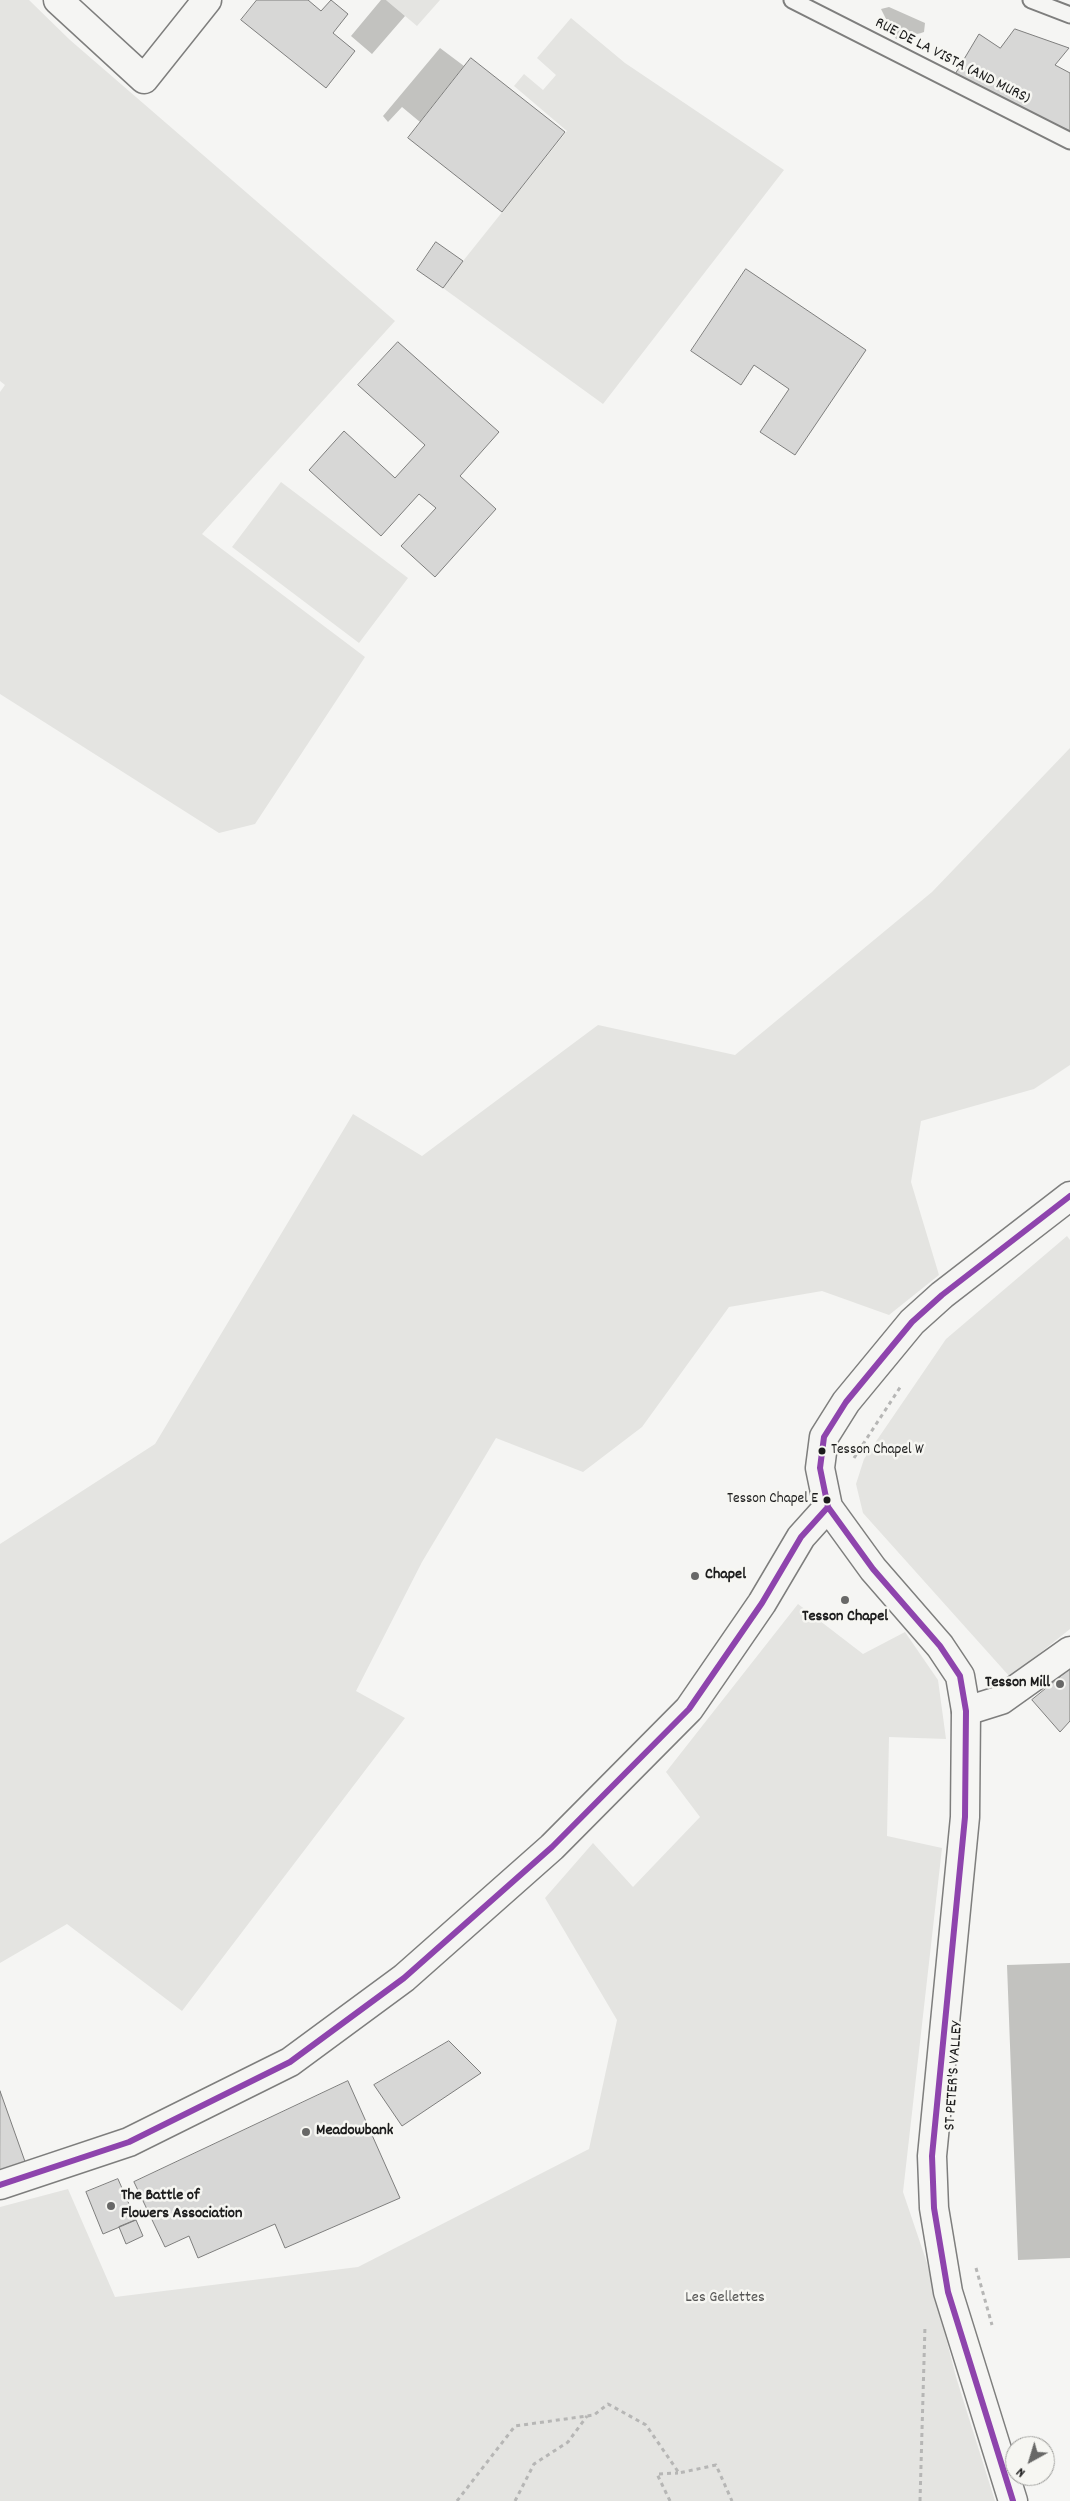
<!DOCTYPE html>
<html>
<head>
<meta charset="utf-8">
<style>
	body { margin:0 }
	#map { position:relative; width:1070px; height:2501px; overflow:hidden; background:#f5f5f3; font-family:Dekko,sans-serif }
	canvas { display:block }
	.north { position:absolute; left:1005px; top:2436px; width:50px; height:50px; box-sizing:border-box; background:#f6f6f2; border:1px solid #9f9f9c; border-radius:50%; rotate:219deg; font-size:14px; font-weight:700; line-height:20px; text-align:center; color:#1c1c1c }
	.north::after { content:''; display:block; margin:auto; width:18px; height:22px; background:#686867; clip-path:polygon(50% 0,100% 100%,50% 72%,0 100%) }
</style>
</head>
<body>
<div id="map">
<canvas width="1070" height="2501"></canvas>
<div class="north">N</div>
</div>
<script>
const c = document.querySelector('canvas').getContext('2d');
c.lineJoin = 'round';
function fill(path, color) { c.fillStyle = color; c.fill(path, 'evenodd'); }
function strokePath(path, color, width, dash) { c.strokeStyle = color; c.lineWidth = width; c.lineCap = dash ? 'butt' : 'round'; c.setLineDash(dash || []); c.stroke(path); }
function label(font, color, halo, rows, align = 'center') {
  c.font = font + ' Dekko,sans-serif'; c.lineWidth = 5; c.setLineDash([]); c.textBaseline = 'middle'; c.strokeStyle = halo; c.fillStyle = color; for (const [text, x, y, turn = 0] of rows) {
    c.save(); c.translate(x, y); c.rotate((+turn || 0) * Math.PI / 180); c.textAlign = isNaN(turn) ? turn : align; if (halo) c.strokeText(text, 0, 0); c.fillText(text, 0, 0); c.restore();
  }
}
fill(new Path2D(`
	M0,0H29L70,40L395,321L202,534L365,657L255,824L219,833L0,694V392L5,385L0,381Z
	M386,0H440L417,26Z
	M571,18L625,63L784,170L603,404L443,288L463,261L567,131L514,86L524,74L543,90L556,75L537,58Z
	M281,482L408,578L359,643L232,547Z
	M1070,748V1065L1034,1089L921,1121L911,1182L939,1275L889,1315L822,1291L729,1307L642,1427L583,1472L496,1438L422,1562L356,1691L405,1718L182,2011L67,1924L0,1963V1544L155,1444L353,1114L422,1156L598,1025L735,1055L932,892Z
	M1067,1236L1070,1240V1629L1010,1677L863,1513L856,1484L864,1459L946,1339Z
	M798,1604L863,1654L905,1632L938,1680L946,1739L889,1737L887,1836L942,1848L903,2192L927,2263L956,2377L995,2501H0V2207L68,2189L115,2297L358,2267L589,2149L617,2020L545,1898L593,1843L633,1887L700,1817L666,1772Z`), '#e4e4e1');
fill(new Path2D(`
	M381,0H386L405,16L372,54L351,36Z
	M889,7L925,23L924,32C914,36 906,34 896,39L881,9Z
	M440,48L464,66L420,122L402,107L388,122L383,116Z
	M1070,1963V2258L1018,2260L1007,1965Z`), '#c2c2bf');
const building = new Path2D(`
	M257,0H308L321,11L331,0L348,14L333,33L355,51L326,88L241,20Z
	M1015,29L1069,48L1055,65L1070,73V131L954,76L979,34L1000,48Z
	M471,58L565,132L502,212L408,138Z
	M436,242L463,261L443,288L417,270Z
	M746,269L866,350L795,455L760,432L789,389L754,365L741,385L691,351Z
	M398,342L499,432L460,476L496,509L435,577L401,546L436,508L419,494L381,536L309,470L344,431L395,478L425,445L358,385Z
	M1070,1669V1721L1060,1732L1032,1700Z
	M449,2041L481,2073L402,2126L374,2085Z
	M348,2081L400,2198L285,2248L275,2224L198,2258L189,2236L165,2247L134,2182Z
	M0,2091L28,2170L0,2180Z
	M118,2179L136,2220L103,2234L86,2192Z
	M136,2220L143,2236L126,2244L119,2227Z`);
fill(building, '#d7d7d6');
strokePath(building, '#7e7e7d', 1);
const service = new Path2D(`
	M792,0L1070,141
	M1031,0L1070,15`);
const minor = new Path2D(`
	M58,0L144,79L207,0
	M966,1711L1001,1700L1070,1651`);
const secondary = new Path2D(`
	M0,2185L129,2142L290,2062L404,1978L552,1847L689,1709L762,1603L801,1537L828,1507`);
const primary = new Path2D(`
	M1013,2501L948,2292L934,2208L932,2156L965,1817L966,1711L960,1676L940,1646L873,1569L828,1507L820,1468L824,1437L846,1402L912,1322L942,1295L1070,1196`);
strokePath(service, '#7e7e7d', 19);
strokePath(minor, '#7e7e7d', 31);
strokePath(secondary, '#7e7e7d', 31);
strokePath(primary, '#7e7e7d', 31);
strokePath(new Path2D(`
	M854,1458L901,1386
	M976,2268L992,2325
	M457,2501L515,2426L594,2415L608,2404L646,2425L679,2473L716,2465L732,2501
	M515,2501L534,2464L568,2442L587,2416
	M670,2501L657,2474L678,2473
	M920,2501L925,2326`), '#b6b6b5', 3, [4, 4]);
strokePath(service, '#f5f5f3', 15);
strokePath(minor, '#f5f5f3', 28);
strokePath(secondary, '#f5f5f3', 28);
strokePath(primary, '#f5f5f3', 28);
strokePath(new Path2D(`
	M0,2185L129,2142L290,2062L404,1978L552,1847L689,1709L762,1603L801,1537L828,1507
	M1013,2501L948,2292L934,2208L932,2156L965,1817L966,1711L960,1676L940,1646L873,1569L828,1507L820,1468L824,1437L846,1402L912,1322L942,1295L1070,1196`), '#8e44ad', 6);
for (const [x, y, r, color] of [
	[822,1451,4.5,"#1c1c1c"],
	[827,1500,4.5,"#1c1c1c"],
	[695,1576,5,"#686867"],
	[845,1600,5,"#686867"],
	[1060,1684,5,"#686867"],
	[306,2132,5,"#686867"],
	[111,2206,5,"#686867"]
]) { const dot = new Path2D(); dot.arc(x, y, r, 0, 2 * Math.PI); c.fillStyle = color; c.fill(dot); strokePath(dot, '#f6f6f2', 2); }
label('15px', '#1c1c1c', '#f6f6f2', [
	["Tesson Chapel W",831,1451],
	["Tesson Chapel E",818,1500,"right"]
], 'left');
label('16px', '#1c1c1c', '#f6f6f2', [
	["RUE DE LA VISTA (AND MURS)",952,62,27],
	["ST PETER'S VALLEY",955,2076,-86]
]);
label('bold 16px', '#1c1c1c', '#f6f6f2', [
	["Chapel",705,1576],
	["Tesson Chapel",845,1618,"center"],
	["Tesson Mill",1050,1684,"right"],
	["Meadowbank",316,2132],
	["The Battle of",121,2197],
	["Flowers Association",121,2215]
], 'left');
label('16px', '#545453', '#f6f6f2', [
	["Les Gellettes",725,2299]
]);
</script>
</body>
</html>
